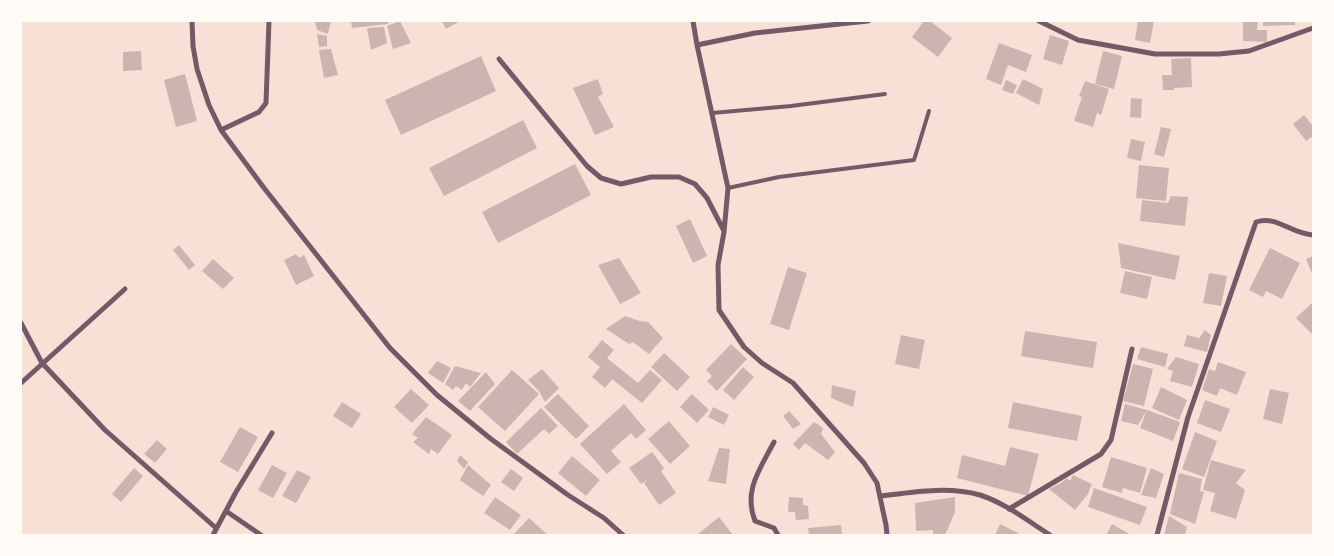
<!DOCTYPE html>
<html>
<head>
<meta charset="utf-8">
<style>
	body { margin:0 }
	#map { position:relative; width:1334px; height:556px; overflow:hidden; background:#f7e1d7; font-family:Commissioner,sans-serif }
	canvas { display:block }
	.frame { position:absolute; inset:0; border:22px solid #fffaf5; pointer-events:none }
</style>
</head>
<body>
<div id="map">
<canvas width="1334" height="556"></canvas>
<div class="frame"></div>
</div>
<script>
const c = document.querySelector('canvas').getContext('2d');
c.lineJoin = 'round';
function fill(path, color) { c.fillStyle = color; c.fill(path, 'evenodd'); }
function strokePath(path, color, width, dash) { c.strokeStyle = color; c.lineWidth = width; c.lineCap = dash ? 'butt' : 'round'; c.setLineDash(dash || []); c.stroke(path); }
fill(new Path2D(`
	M315,21H331L328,34L317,30Z
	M351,21H388V24L352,28Z
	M400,21L411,43L393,49L387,26Z
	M442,21H460L446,29Z
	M924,21H930L952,38L938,57L912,37Z
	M1138,21H1154L1150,43L1135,40Z
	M1243,21H1258L1257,30H1267V42L1243,41Z
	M1263,21H1295V25L1263,26Z
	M384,27L387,43L371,50L367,28Z
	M317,34L327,36V46L319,47Z
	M1050,35L1069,41L1062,65L1043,59Z
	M999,43L1032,55L1026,72L1008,65L1001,85L986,79Z
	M331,49L338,75L324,78L319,50Z
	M141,51L142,70L123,71V52Z
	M1103,51L1122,56L1114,89L1095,84Z
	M481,56L496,91L401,135L385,100Z
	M1191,58L1192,87L1174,88V90H1163L1162,75H1172L1171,59Z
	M185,74L197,121L176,127L164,80Z
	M598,79L603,94L598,97L614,127L595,135L573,88Z
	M1023,79L1043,89L1039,105L1016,93Z
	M1006,80L1017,85L1013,94L1002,90Z
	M1085,81L1109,89L1101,115L1097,113L1093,127L1074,121L1082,97L1079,96Z
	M1131,98L1142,99L1141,118L1130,117Z
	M1304,115L1313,126V136L1306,141L1293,124Z
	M523,120L537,148L444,196L429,168Z
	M1161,127L1171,129L1164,157L1154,154Z
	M1131,139L1145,142L1141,161L1127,158Z
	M575,164L591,195L498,243L482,212Z
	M1139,165L1169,168L1166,201L1136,198Z
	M1171,196L1188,197L1185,226L1140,221L1142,200L1168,203Z
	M690,219L707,256L693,263L676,226Z
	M1118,243L1180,256L1175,280L1121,268Z
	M179,245L195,265L189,270L173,250Z
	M1270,248L1300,263L1282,299L1266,291L1263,297L1249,290Z
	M296,254L299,258L304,255L314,276L296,285L284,260Z
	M1313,256V276L1306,259Z
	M619,258L641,293L620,304L598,265Z
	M213,259L234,278L223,289L202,271Z
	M788,267L807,273L789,330L770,324Z
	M1125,271L1152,277L1147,299L1120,293Z
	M1209,273L1227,276L1221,306L1203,303Z
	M1313,302V335L1296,318Z
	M625,316L640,321L648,322L663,338L649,354L633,342L629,344L606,329Z
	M1205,330L1211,335L1207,352L1184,346L1187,335L1199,338Z
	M1025,331L1097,342L1093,368L1021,356Z
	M901,335L925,340L919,369L895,364Z
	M602,340L614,350L607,358L638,383L650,370L662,380L642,403L612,379L605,388L592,377L600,367L588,357Z
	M731,344L747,359L717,391L707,381L712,376L706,370Z
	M1141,347L1168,354L1165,367L1137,359Z
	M664,353L690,377L677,391L651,367Z
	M1176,357L1199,364L1192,387L1170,381L1173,371L1167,369Z
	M437,361L451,368L443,383L428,373Z
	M1218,362L1246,372L1237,395L1220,388L1217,396L1202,390L1209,369L1215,371Z
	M1133,364L1153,369L1144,406L1123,401Z
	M455,366L481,373L470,387L466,383L462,390L456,386L453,390L445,384Z
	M743,367L754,377L734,400L723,390Z
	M542,369L559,388L545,402L539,391L528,380Z
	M512,370L539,394L505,431L478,407Z
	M486,372L495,384L470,411L458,401Z
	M832,385L856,391L853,407L831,398Z
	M1161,387L1187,400L1179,420L1152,408Z
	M411,389L429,405L412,423L394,407Z
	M1270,389L1289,393L1282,424L1263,419Z
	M558,394L589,426L576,439L544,407Z
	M692,394L709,410L697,423L680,407Z
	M1205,400L1230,409L1221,432L1197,423Z
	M342,402L361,414L352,428L333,416Z
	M1013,402L1082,416L1077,441L1008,428Z
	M624,404L646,430L636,439L631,433L611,451L621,462L607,474L580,444Z
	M1125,404L1147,410L1138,425L1121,421Z
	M713,407L729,415L724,425L708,417Z
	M541,408L558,426L549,434L544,429L517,454L506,442Z
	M1147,410L1180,422L1173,441L1140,428Z
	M789,411L801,424L793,429L783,416Z
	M426,417L452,435L438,454L431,449L429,454L413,442L418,438L412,434Z
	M669,421L690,446L670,464L648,439Z
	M814,422L823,428L821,434L835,452L828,460L805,443L799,450L793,444Z
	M240,427L258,437L238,472L220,462Z
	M1195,432L1217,441L1204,477L1182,469Z
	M157,440L167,449L155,463L144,454Z
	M1010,447L1039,454L1028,496L957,478L962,455L1005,466Z
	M719,448L730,449L726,484L708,481Z
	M652,452L664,468L661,471L676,493L659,505L644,483L648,479L641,484L629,468Z
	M460,455L468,462L464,469L457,461Z
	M572,456L600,480L586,496L558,473Z
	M1111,457L1147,468L1140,493L1123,488L1122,493L1102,487Z
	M1211,460L1246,470L1236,483L1245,490L1236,519L1210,511L1215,493L1203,490Z
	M272,465L287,473L273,498L258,490Z
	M468,465L491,485L483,496L460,480Z
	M134,468L143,476L121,502L112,494Z
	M1151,468L1164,474L1156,498L1141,495Z
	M511,469L523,478L514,491L501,482Z
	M297,470L311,477L296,503L282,496Z
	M1179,473L1202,479L1200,491L1204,492L1195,524L1170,514Z
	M1073,475L1092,484L1088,494L1075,510L1049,489L1061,483L1067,478L1070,481Z
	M1094,488L1147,507L1140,525L1088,507Z
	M495,497L521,515L510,530L484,513Z
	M789,497L803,498V505L808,506L809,519L796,520L795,512H788Z
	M955,497V512L945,535H933V530L916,531L915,503Z
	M1169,516L1187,527L1185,535H1164Z
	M719,517L733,535H697Z
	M529,518L548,535H513Z
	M1000,524L1018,533L1017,535H995Z
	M1112,524L1131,535H1106Z
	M841,525L842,535H809L808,528Z`), '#ccb4b1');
strokePath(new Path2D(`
	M712,113L791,106L885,94
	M728,188L779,177L914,160L929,111`), '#755966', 4);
strokePath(new Path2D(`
	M192,21L193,46L197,69L209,105L221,130L264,188L390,348L437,395L491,439L568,495L604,518L623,535
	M693,21L697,45
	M868,21L755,33L697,45L728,188L724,232L718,265L719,310L744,347L762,363L793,383L864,463L877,483L886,525L887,535
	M1039,21L1078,40L1155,54H1219L1249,51L1313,28
	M499,59L587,166L601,178L621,184L651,177H679L695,184L707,198L724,231
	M221,130L259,112L266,103L269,21
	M21,323L42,363L105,430L216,528
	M21,383L125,289
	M774,442C760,469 743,491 755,521L774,528L778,535
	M881,496C913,492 948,486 980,495C1005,503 1028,521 1050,535
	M1009,509L1101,454L1111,440L1132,349
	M226,511L261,535
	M213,535L236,492L272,433
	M1157,535L1188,417L1256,222C1277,215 1291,234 1313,235`), '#755966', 5);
</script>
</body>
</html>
